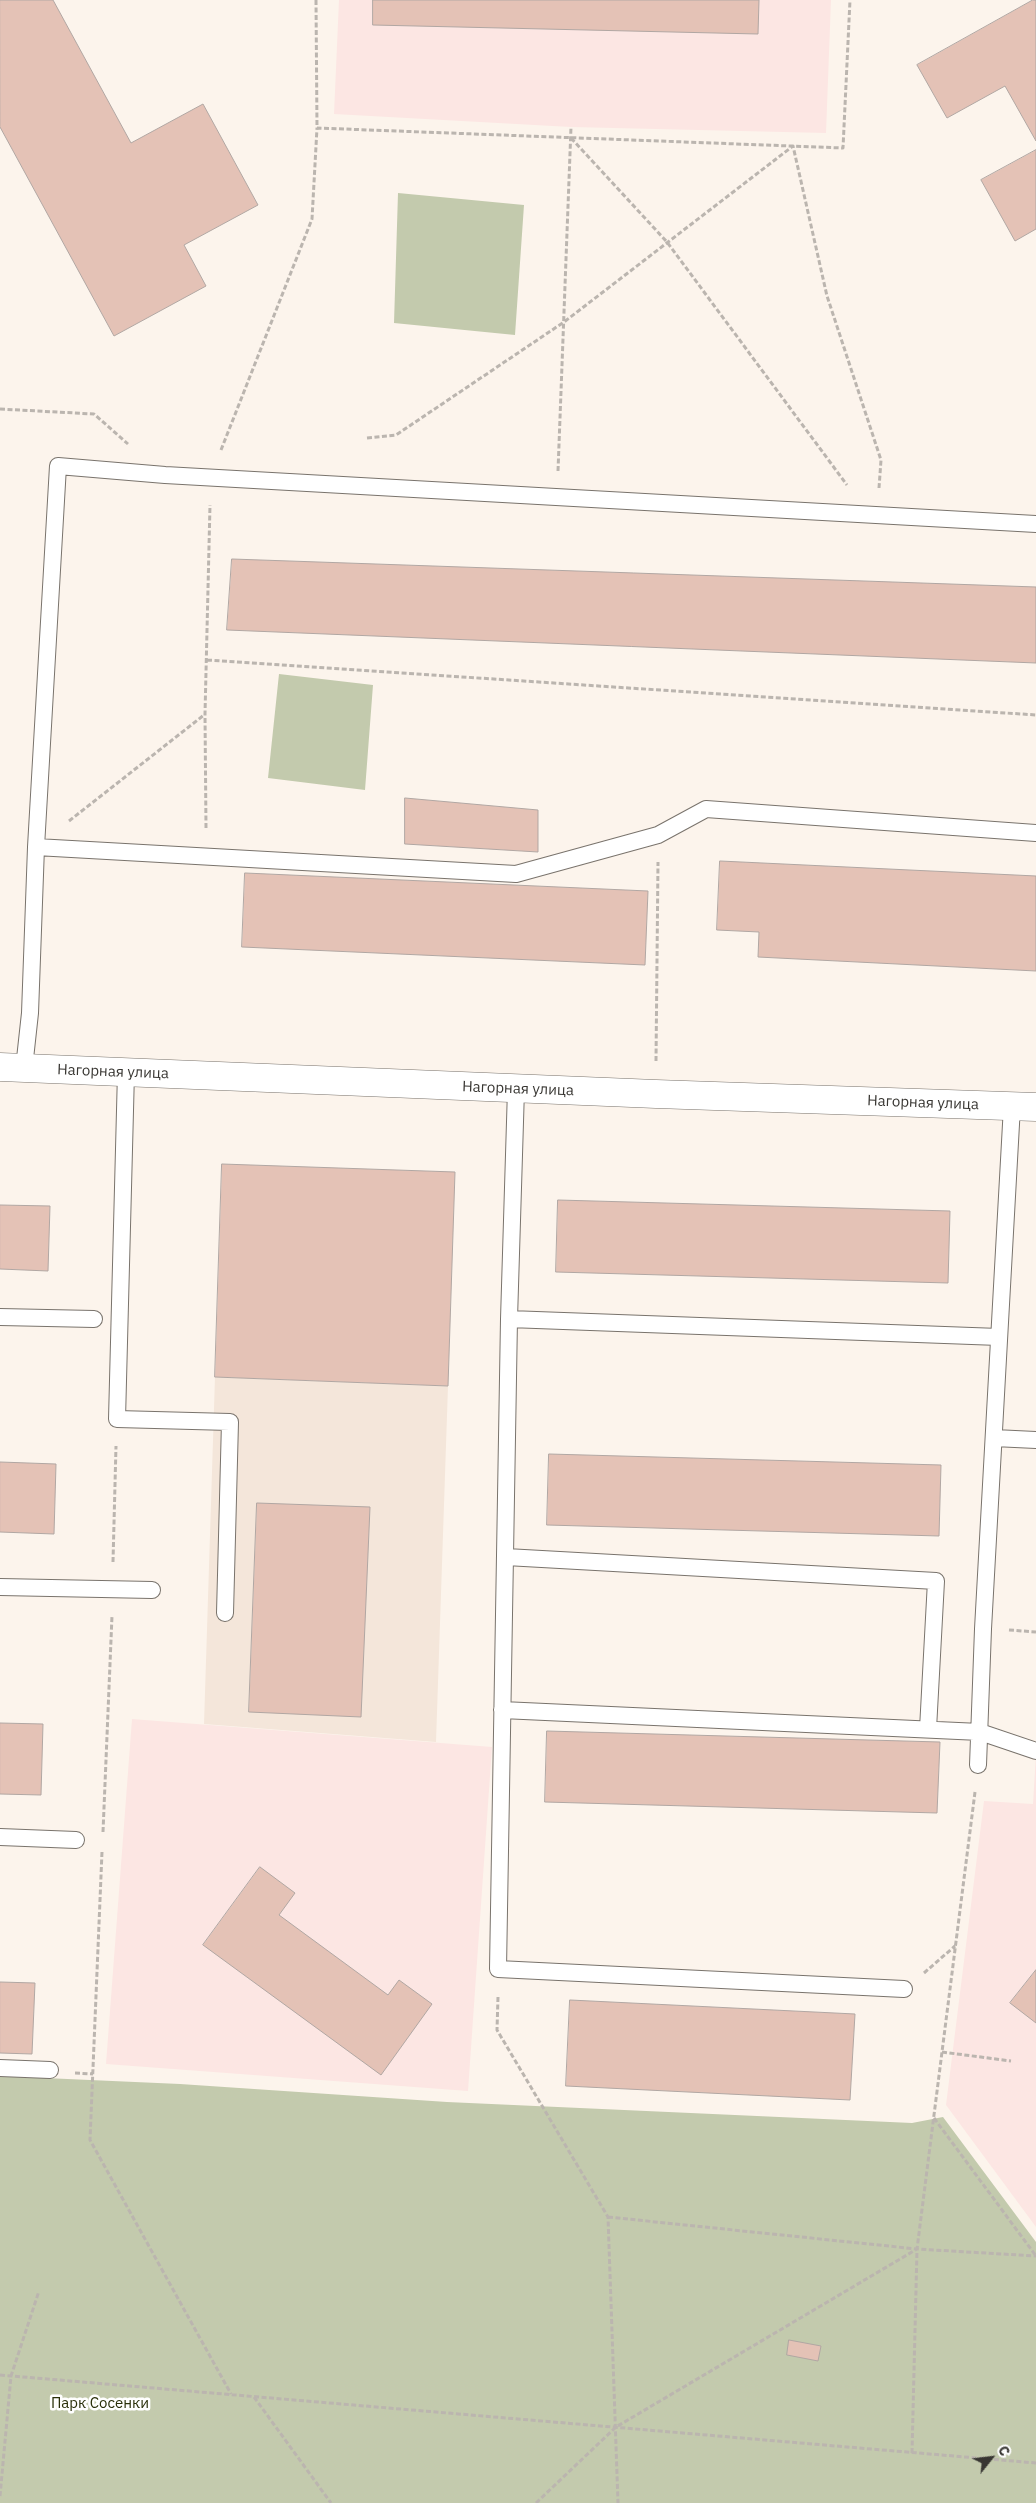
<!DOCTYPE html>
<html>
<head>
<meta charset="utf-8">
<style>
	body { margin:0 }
	#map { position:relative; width:1036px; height:2503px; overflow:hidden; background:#fcf4ec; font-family:"IBM Plex Sans",sans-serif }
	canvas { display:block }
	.north { position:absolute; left:966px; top:2433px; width:50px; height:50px; -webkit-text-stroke:4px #fff; paint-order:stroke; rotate:61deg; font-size:14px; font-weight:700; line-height:20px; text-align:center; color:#383632 }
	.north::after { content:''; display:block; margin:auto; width:18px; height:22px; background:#383632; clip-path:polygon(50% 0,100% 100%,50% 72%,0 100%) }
</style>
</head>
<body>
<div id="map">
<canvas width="1036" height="2503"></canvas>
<div class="north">С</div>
</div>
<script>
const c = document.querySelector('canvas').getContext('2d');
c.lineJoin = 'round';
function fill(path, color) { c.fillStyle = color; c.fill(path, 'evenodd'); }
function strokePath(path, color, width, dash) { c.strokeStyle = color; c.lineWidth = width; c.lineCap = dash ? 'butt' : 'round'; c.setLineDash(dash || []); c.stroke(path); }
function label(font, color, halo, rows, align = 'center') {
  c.font = font + ' "IBM Plex Sans",sans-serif'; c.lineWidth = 5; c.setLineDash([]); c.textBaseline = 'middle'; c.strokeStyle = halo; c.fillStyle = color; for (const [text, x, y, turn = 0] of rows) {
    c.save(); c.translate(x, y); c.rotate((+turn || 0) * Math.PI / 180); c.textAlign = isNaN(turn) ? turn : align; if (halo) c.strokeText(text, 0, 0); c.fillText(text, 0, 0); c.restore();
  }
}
fill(new Path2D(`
	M215,1377L448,1386L436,1742L204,1724Z`), '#f4e6da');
fill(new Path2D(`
	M339,0H831L826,133L571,127L334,114Z
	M132,1719L492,1747L468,2091L106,2064Z
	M1036,1754V2227L946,2105L984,1801L1033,1804Z`), '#fce6e3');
fill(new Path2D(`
	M398,193L524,205L515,335L394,323Z
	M279,674L373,685L365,790L268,778Z
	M0,2076L180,2084L447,2102L912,2123L943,2117L1036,2242V2503H0Z`), '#c3caad');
const building = new Path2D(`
	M0,0H53L131,143L203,104L258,205L184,245L206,286L114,336L0,127Z
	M373,0H759L758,34L373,25Z
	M1033,0H1036V141L1005,86L947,118L917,65Z
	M1036,150V229L1015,241L981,180Z
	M232,559L1036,587V663L227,630Z
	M405,798L538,810V852L405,844Z
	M720,861L1036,876V971L758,957L759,932L717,930Z
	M245,873L648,891L645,965L242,947Z
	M222,1164L455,1172L448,1386L215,1377Z
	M558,1200L950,1211L948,1283L556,1272Z
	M0,1205L50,1206L48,1271L0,1269Z
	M549,1454L941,1465L939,1536L547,1525Z
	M0,1462L56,1464L54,1534L0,1532Z
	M257,1503L370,1507L361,1717L249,1712Z
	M0,1723L43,1724L41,1795L0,1794Z
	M547,1731L940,1742L937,1813L545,1802Z
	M260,1867L295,1893L279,1915L388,1995L399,1980L432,2004L381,2075L203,1945Z
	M1036,1970V2023L1010,2003Z
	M0,1982L35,1983L32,2054L0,2053Z
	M570,2000L855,2014L850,2100L566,2086Z
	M789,2340L821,2346L818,2361L787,2355Z`);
fill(building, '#e4c2b6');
strokePath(building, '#b1a7a3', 1);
const service = new Path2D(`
	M36,847L58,466L165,475L1036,524
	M24,1068L30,1013L36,847L516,874L658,835L706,809L1036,833
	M126,1072L117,1419L230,1422L225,1613
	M516,1089L509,1319L498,1969L904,1989
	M0,1317L94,1319
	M509,1319L999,1337
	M994,1438L1036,1440
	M506,1557L936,1581L928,1729
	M0,1587L152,1590
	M502,1710L980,1732L1036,1751
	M978,1765L983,1629L1012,1106
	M0,1837L76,1840
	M0,2068L50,2070`);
const tertiary = new Path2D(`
	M0,1067L656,1094L1036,1107`);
strokePath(service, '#79736c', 18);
strokePath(tertiary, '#79736c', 29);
strokePath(new Path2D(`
	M316,0L317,128L843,148L850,0
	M571,138L667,242L847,485
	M0,409L94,414L128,444
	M367,438L396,435L564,322L793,146L827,296L881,460L879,488
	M221,450L312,219L317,128
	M558,471L571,127
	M207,660L1036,715
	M69,821L204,715
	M206,828L205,714L210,505
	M656,1061L658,862
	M113,1562L116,1446
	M1009,1630L1036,1632
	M975,1792L917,2249L1036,2256
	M103,1832L112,1616
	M102,1852L90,2140L231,2394
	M924,1973L955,1946
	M498,1997L497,2030L608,2217L618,2503
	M942,2052L1011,2061
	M75,2073L93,2074
	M934,2118L1036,2256
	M608,2217L917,2249
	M0,2375L1036,2463
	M254,2397L331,2503
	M912,2453L917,2249
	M0,2496L11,2376L39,2291
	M536,2503L616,2427L917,2249`), '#bbb5af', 3, [5, 2.5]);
strokePath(service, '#fff', 16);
strokePath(tertiary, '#fff', 28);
label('15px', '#383632', '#fff', [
	["Нагорная улица",113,1072,2],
	["Нагорная улица",518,1089,2],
	["Нагорная улица",923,1103,2]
]);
label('15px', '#292f09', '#fff', [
	["Парк Сосенки",100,2404]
]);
</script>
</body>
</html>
